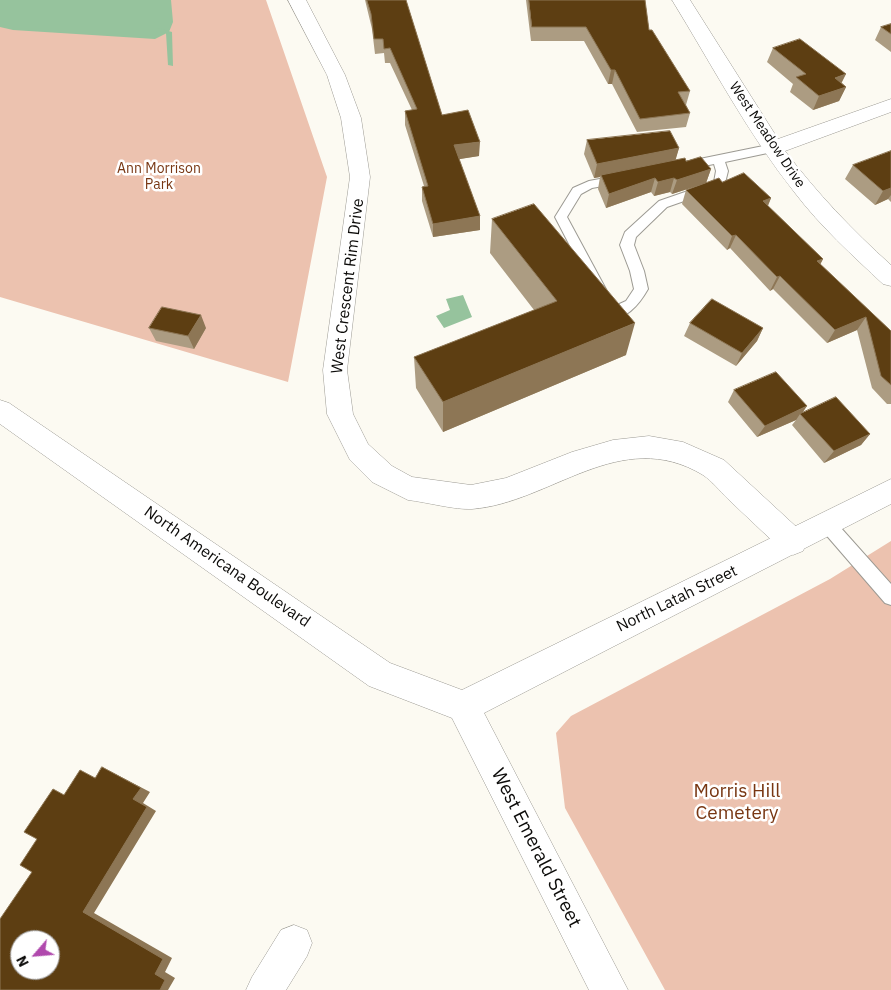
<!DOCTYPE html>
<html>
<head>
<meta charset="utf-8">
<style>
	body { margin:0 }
	#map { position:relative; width:891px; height:990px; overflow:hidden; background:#fcfaf2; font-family:"IBM Plex Sans",sans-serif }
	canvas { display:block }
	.north { position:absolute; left:10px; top:930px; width:50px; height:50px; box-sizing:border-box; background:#fff; border:1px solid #9e9d9d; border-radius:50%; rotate:243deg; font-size:14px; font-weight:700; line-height:20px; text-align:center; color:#0c0b09 }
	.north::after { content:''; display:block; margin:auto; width:18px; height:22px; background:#b049ad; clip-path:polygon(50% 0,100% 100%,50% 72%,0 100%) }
</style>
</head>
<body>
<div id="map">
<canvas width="891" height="990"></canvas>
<div class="north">N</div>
</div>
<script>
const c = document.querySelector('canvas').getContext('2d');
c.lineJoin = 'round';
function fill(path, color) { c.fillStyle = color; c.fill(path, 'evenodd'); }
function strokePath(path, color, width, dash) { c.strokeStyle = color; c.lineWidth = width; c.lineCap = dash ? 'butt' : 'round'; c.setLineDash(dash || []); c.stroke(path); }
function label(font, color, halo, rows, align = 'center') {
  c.font = font + ' "IBM Plex Sans",sans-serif'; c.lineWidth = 5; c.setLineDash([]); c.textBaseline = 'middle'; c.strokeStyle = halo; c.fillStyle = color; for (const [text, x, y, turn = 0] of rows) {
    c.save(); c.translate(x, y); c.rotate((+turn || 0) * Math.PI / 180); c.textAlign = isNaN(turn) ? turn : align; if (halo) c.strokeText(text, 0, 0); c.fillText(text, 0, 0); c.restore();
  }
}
fill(new Path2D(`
	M0,0H266L327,177L288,382L0,297Z
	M891,541V990H665L565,808L556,733L571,716L830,579Z`), '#ecc2af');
fill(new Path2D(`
	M0,0H171L173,22L169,32L155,39L13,30L0,27Z
	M463,295L472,317L444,328L436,316L450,310L446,299Z`), '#96c39d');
fill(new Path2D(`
	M158,28L172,32L173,66L168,65L166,33L156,31V29Z`), '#96c39d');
const service = new Path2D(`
	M773,144L777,145L779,148L777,151L725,162L728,171L724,187L667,207L636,237L634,245L644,271L648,289C640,303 626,322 607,317L555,217L573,188L589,181L621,175L627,179L625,182L592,188L581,194L567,217L615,306L626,301L634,289L630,271L620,245L625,232L659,201L714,182L716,171L714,164L684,170L680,169L678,166L680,163Z
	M827,517L833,519L891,584V605L885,603L821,529L819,524L821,519Z`);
const minor = new Path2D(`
	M288,0H306L345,75L361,118L370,177L347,370L353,414L368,444L392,466L412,477L471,485L506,478L572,452L613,440L649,436L683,442L724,460L803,533L807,542L803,551L793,555L783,551C765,534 746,516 728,499C720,491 712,481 703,475C620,425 551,503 472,509C455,510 426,502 408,500L372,482L350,460L327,414L323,370L350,177L341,118L327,75Z
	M672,0H690L778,139L891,99V112L785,151C817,193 852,230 891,265V286L883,284C852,255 821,227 795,193C748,134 712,65 672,0Z
	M294,925L307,930L312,943L307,956L286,990H246L252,977L281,930Z`);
const tertiary = new Path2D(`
	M0,400L9,403L390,663L462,690L891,479V504L484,713L628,990H589L452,718L369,686L0,424Z`);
strokePath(service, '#9c9a93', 2);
strokePath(minor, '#9c9a93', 1);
strokePath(tertiary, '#9c9a93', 1);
fill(service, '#fff');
fill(minor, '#fff');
fill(tertiary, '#fff');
fill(new Path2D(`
	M365,0H406L442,115L479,156L459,159L480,216V230L433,237L422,201V187L424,186L405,125V111L412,110L390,63H385L384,53L375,54L372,29Z
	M526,0H645L649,30L690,91L686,105L690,113L686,127L637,132L612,84H608L584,41H531Z
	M891,24V52L875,40L881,27Z
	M773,48L842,83L846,87L839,101L813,110L790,92L793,84L767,62Z
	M587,140L679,148L675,160L686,161L711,169L706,183L672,194L670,192L654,196L651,192L606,208L598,189L600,177L594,178L584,154Z
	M891,151V202L888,199L875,205L845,179L853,165Z
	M686,190L771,198L768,206L823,259L820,264L891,331V404H887L872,388L857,330L827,343L773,289L770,291L730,248L727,250L682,204Z
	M492,219L626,355L443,432L416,388L414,357L534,310L490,253Z
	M690,323L763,328L757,341L736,366L684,336Z
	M149,328H206L194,349L156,341Z
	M734,390L803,412L870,434L861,445L824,463L792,425L796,420L757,437L728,402Z`), '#ac9c82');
fill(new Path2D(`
	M611,70H615L612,84H608Z
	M846,74L839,88L835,78Z
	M846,87L839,101L813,110L819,96Z
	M480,142L479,156L454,160V145Z
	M679,148L675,162L601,175L600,177L594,178L597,164Z
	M711,169L706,183L672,194L677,180Z
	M655,178L651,192L606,208L609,194Z
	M674,178L670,192L654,196L658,182Z
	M891,188V195L888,199L875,205L883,191Z
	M771,198L765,212L763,201Z
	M480,216V230L433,237V224Z
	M736,235L730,248L727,250L732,236Z
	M823,259L816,273L817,261Z
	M780,276L773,289L770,291L777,277Z
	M201,315L206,328L194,349L188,336Z
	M866,317L857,330L827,343L835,330Z
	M635,323L626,355L443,432V402Z
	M763,328L757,341L736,366L742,353Z
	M807,406L801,415L800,414L796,420L757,437L765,426Z
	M870,434L861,445L824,463L834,451Z
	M102,767L150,792L143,803L156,811L94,913L172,958L165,972L175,978L168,990H160L155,974L83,912Z`), '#8d7655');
const building = new Path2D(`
	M367,0H406L442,115L468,110L480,142L454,145L480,216L433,224L422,187L428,186L405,111L417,109L390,48L384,49L383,39H374L371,14Z
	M529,0H645L649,30H652L690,91L678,92L690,113L640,119L615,70H611L586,27H532Z
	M891,24V34L881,27Z
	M800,39L846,74L835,78L846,87L819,96L796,77L806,74L773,48Z
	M670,131L679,148L597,164L587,140Z
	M891,151V188L883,191L853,165Z
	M701,157L711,169L677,180L674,178L658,182L655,178L609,194L601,175L685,158L686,161Z
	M744,173L771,198L763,201L823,259L817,261L891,331V385L881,376L866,317L835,330L780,276L777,277L736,235L732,236L686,190L719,178L722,182Z
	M534,204L635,323L443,402L414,357L557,301L492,219Z
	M712,299L763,328L742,353L690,323Z
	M162,307L201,315L188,336L149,328Z
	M776,372L807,406L765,426L734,390Z
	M836,397L870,434L834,451L800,414Z
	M102,767L141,788L133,799L147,807L83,912L163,959L155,974L165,980L160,990H0V919L32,872L20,865L37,839L24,832L53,789L64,795L80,770L95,778ZM20,940H50V970H20Z`);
fill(building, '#5d3e12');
strokePath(building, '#8d7655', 1);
label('14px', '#0c0b09', '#fff', [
	["West Meadow Drive",767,135,56]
]);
label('14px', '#783713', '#fff', [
	["Ann Morrison",159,169],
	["Park",159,185]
]);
label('16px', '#0c0b09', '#fff', [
	["West Crescent Rim Drive",348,286,-83],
	["North Americana Boulevard",227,567,35],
	["North Latah Street",677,599,-26]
]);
label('19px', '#783713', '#fff', [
	["Morris Hill",737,792],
	["Cemetery",737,814]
]);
label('19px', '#0c0b09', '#fff', [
	["West Emerald Street",536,848,63]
]);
</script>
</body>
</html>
